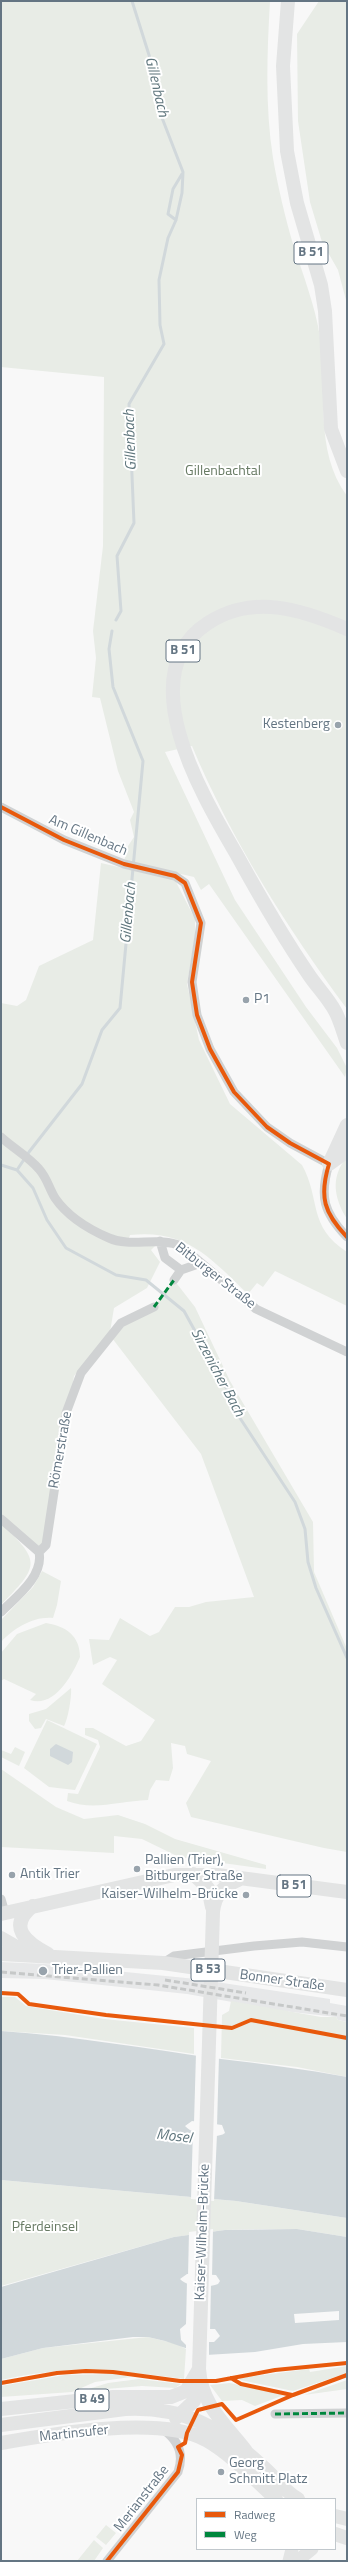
<!DOCTYPE html>
<html>
<head>
<meta charset="utf-8">
<style>
	body { margin:0 }
	#map { position:relative; width:348px; height:2562px; overflow:hidden; background:#f8f8f8; font-family:"Titillium Web",sans-serif }
	canvas { display:block }
	.frame { position:absolute; inset:0; border:2px solid #647583; pointer-events:none }
	.legend { position:absolute; left:196px; top:2498px; width:140px; height:52px; box-sizing:border-box; background:#fff; border:1px solid #c1c8cd; margin:0; padding:5px 7px; list-style:none; font-size:12px; color:#647583 }
	.legend li { display:flex; align-items:center; gap:8px; height:20px }
	.legend b { width:20px; border:1px solid #c1c8cd }
</style>
</head>
<body>
<div id="map">
<canvas width="348" height="2562"></canvas>
<div class="frame"></div>
<ul class="legend">
<li><b style="height:5px;background:#e8590c"></b>Radweg</li>
<li><b style="height:5px;background:#00873e"></b>Weg</li>
</ul>
</div>
<script>
const c = document.querySelector('canvas').getContext('2d');
c.lineJoin = 'round';
function fill(path, color) { c.fillStyle = color; c.fill(path, 'evenodd'); }
function strokePath(path, color, width, dash) { c.strokeStyle = color; c.lineWidth = width; c.lineCap = dash ? 'butt' : 'round'; c.setLineDash(dash || []); c.stroke(path); }
function label(font, color, halo, rows, align = 'center') {
  c.font = font + ' "Titillium Web",sans-serif'; c.lineWidth = 4; c.setLineDash([]); c.textBaseline = 'middle'; c.strokeStyle = halo; c.fillStyle = color; for (const [text, x, y, turn = 0] of rows) {
    c.save(); c.translate(x, y); c.rotate((+turn || 0) * Math.PI / 180); c.textAlign = isNaN(turn) ? turn : align; if (halo) c.strokeText(text, 0, 0); c.fillText(text, 0, 0); c.restore();
  }
}
fill(new Path2D(`
	M1,1962L45,1964L196,1979L330,1999V2003L347,2006V2022L338,2020L336,2017L283,2011L187,1994L45,1979L1,1978Z`), '#e7e8e9');
fill(new Path2D(`
	M1,1H270C267,54 265,106 273,158C278,187 285,217 293,244C303,275 315,305 320,337C328,391 313,449 347,496V1009C287,928 231,839 192,746L165,752L235,900L306,1007L337,1048L347,1068L345,1077L209,884L201,890L194,877L124,861L128,846L134,837L130,820L134,812L118,771L100,698L92,697L96,658L93,631L103,546L104,377L1,367Z
	M319,1H347V304L338,270L322,242L310,202L298,121L297,34Z
	M101,863L175,880L195,919V936L187,984L199,1040L230,1104L302,1165C321,1199 307,1226 347,1252V1306L275,1271L263,1287L257,1283L248,1294C210,1258 187,1229 130,1235L128,1241H160L151,1250L160,1262L147,1288L114,1308L110,1332L74,1376L46,1545L39,1552L1,1519V1003L17,1006L26,1000L39,966L93,940Z
	M347,1157V1219C334,1198 330,1177 347,1157Z
	M174,1280L195,1307L230,1381L313,1522L314,1572L347,1649V1852L324,1848L191,1817L186,1803L211,1761L187,1754L185,1746L171,1743L173,1768L169,1781L156,1780L150,1790L148,1800C119,1801 94,1811 67,1801L68,1793L78,1794L100,1747L98,1740L85,1735V1728H93L126,1746L141,1741L155,1720L102,1684L117,1660L110,1657L93,1665L89,1639L109,1640L120,1618L150,1636L159,1632L175,1607H189L206,1602L254,1597L201,1454L112,1338L124,1324L154,1307Z
	M1,1524C43,1562 38,1567 1,1605Z
	M42,1571L61,1581L57,1605L53,1618C34,1616 14,1628 1,1642V1620L33,1587Z
	M46,1623C66,1626 80,1636 80,1657C72,1676 54,1708 30,1700L36,1694L4,1679L1,1681V1653L17,1634Z
	M71,1688C72,1695 68,1720 64,1726L46,1719L41,1728L35,1729L29,1721V1714L46,1709Z
	M47,1720L97,1744L75,1790L49,1787L24,1768Z
	M15,1747L25,1752L19,1766L1,1757V1750L11,1754Z
	M1,1769L56,1807L84,1819L118,1815L145,1824L175,1839L266,1865V1869L179,1857L142,1839L114,1836V1853L1,1847Z
	M1,1997H15L26,2006L104,2019L194,2028V2054L65,2035L1,2031Z
	M231,2001L321,2017H336L338,2020L347,2022V2077L297,2067L221,2058L222,2015L229,2011Z
	M1,2180L236,2201L347,2218V2237L297,2229H260L225,2230L174,2237L1,2286Z
	M148,2337L177,2344L186,2349L184,2379C122,2370 63,2365 1,2380V2359L43,2348Z
	M347,2366V2373L293,2391L240,2380V2378L309,2369L310,2372Z
	M114,2374L131,2377L95,2382L72,2392L1,2397V2386L65,2375Z
	M139,2379L181,2384L175,2388L142,2386L82,2391L108,2383Z
	M347,2380V2389L304,2395Z
	M230,2383L284,2395L255,2406L242,2400L222,2401L210,2385Z
	M106,2525L116,2533L106,2545L96,2537Z
	M94,2540L103,2548L94,2561H77Z`), '#e8ece6');
fill(new Path2D(`
	M56,1744L73,1752L72,1762L68,1765L50,1756V1749Z
	M1,2031C75,2036 147,2049 221,2059C263,2064 305,2069 347,2077V2218L236,2201L1,2180ZM192,2121L222,2125L225,2133C216,2140 192,2134 185,2126Z
	M297,2229L347,2237V2342L303,2344L255,2352L206,2355L165,2341L148,2337H133L43,2348L1,2359V2287L174,2237L225,2230ZM187,2274L216,2275L220,2281L218,2284C208,2288 187,2287 180,2279ZM186,2329H215L220,2336L214,2342H187L181,2335Z`), '#d1d8db');
fill(new Path2D(`
	M196,2053L219,2056L217,2126L194,2123Z
	M193,2129L217,2134L214,2201L191,2199Z
	M213,2229L212,2277L188,2276L189,2232Z
	M187,2282L211,2284L210,2331H187L184,2335L187,2340H209V2357L186,2351V2345L181,2340L180,2329L186,2324Z
	M339,2311V2320L295,2323L294,2314Z`), '#f8f8f8');
strokePath(new Path2D(`
	M176,220L168,214L173,189L182,174
	M116,620L121,611L117,556L134,523L129,404L164,344L160,325L159,280L168,238L176,220L182,193L183,172L159,110L155,74L132,1
	M1,1165L17,1170L33,1188L47,1220L66,1248L116,1275L146,1280L184,1311L227,1389L236,1412L295,1502L305,1529L308,1562L316,1588L347,1658
	M17,1170L29,1152L82,1084L102,1030L120,1008L143,761L113,687L109,649L112,631`), '#d1d8db', 3);
strokePath(new Path2D(`
	M1,807L64,840L124,864L175,876L185,883L201,923L192,982L197,1015L210,1049L234,1092L267,1127L290,1143L329,1164C319,1197 324,1213 347,1237
	M1,1137C13,1148 29,1157 39,1169C47,1178 49,1188 55,1198C68,1217 88,1229 109,1238C131,1248 158,1236 181,1246L256,1309L347,1352
	M160,1241L165,1258L181,1270
	M174,1280L181,1270L201,1263
	M1,1519L39,1552
	M39,1552L46,1545L66,1413L81,1373L121,1323L154,1307
	M1,1612C16,1597 44,1576 39,1552
	M1,1899L5,1913
	M163,1963L174,1956L254,1946L302,1942L347,1947
	M275,2414L347,2413
	M107,2561L178,2472C184,2455 179,2441 164,2430`), '#d0d2d3', 9);
strokePath(new Path2D(`
	M289,2561L292,2549
	M297,2561L312,2549`), '#e3e4e4', 13);
strokePath(new Path2D(`
	M288,1L283,66L287,151L297,203L321,285L325,311L331,429L347,471
	M347,629C301,609 253,594 208,623C128,675 205,800 238,857C260,897 283,937 309,975C317,987 328,998 335,1011C340,1020 343,1032 347,1043
	M329,1164L347,1125
	M329,1164L347,1151
	M193,1874L208,1888L212,1907
	M240,1879C224,1886 215,1893 213,1912L199,2369C201,2404 225,2424 246,2451
	M33,1906C6,1927 27,1943 48,1954
	M1,1914L174,1875H217L347,1892
	M1,1938L27,1953
	M1,1954L163,1963L347,1990
	M1,2409L113,2397H171L186,2391L199,2369
	M176,2418L194,2401L200,2384
	M1,2425L125,2409C183,2406 220,2427 262,2466C274,2476 285,2492 298,2499
	M1,2443C52,2434 160,2415 206,2440C232,2455 254,2479 276,2499
	M335,2516L347,2519
	M335,2534L347,2538`), '#e3e4e4', 14);
strokePath(new Path2D(`
	M1,1972L158,1985L347,2016
	M165,1980L246,1993`), '#c6c8c8', 3, [6, 3]);
strokePath(new Path2D(`
	M154,1307L174,1280
	M275,2414L347,2413`), '#00873e', 3, [6, 3]);
strokePath(new Path2D(`
	M1,807L64,840L124,864L175,876L185,883L201,923L192,982L197,1015L210,1049L234,1092L267,1127L290,1143L329,1164C319,1197 324,1213 347,1237
	M1,1993L18,1994L29,2004L106,2015L232,2028L251,2020L347,2038
	M231,2378L241,2384L292,2395
	M1,2383L57,2373L86,2371L113,2372L180,2381H216L275,2370L347,2363
	M107,2561L178,2472L182,2455L178,2447L185,2443L187,2433L198,2410L222,2404L236,2420L293,2395L347,2375`), '#e8590c', 4);
for (const [x, y, r, color] of [
	[338,725,4,"#98a3ac"],
	[246,1000,4,"#98a3ac"],
	[137,1869,4,"#98a3ac"],
	[12,1875,4,"#98a3ac"],
	[246,1895,4,"#98a3ac"],
	[43,1971,5,"#98a3ac"],
	[221,2472,4,"#98a3ac"]
]) { const dot = new Path2D(); dot.arc(x, y, r, 0, 2 * Math.PI); c.fillStyle = color; c.fill(dot); strokePath(dot, '#fff', 1.5); }
for (const [x, y, w] of [
	[311,253,34],
	[183,651,34],
	[294,1886,34],
	[208,1970,34],
	[92,2400,34]
]) { const box = new Path2D(); box.roundRect(x - w / 2, y - 11, w, 22, 3); c.fillStyle = '#fff'; c.fill(box); strokePath(box, '#647583', 1); }
label('bold 13px', '#647583', null, [
	["B 51",311,253],
	["B 51",183,651],
	["B 51",294,1886],
	["B 53",208,1970],
	["B 49",92,2400]
]);
label('14px', '#677a63', '#fff', [
	["Gillenbachtal",223,472],
	["Pferdeinsel",45,2228]
]);
label('14px', '#647583', '#fff', [
	["Kestenberg",330,725,"right"],
	["P1",254,1000],
	["Pallien (Trier),",145,1861],
	["Bitburger Straße",145,1877],
	["Antik Trier",20,1875],
	["Kaiser-Wilhelm-Brücke",238,1895,"right"],
	["Trier-Pallien",52,1971],
	["Georg",229,2464],
	["Schmitt Platz",229,2480]
], 'left');
label('14px', '#647583', '#fff', [
	["Am Gillenbach",88,836,23],
	["Bitburger Straße",215,1276,38],
	["Römerstraße",61,1450,-80],
	["Bonner Straße",282,1981,8],
	["Kaiser-Wilhelm-Brücke",203,2232,-88],
	["Martinsufer",74,2434,-6],
	["Merianstraße",142,2499,-52]
]);
label('italic 15px', '#5e757c', '#fff', [
	["Gillenbach",156,87,77],
	["Gillenbach",131,440,-92],
	["Gillenbach",129,913,-85],
	["Sirzenicher Bach",217,1373,62],
	["Mosel",174,2137,7]
]);
</script>
</body>
</html>
